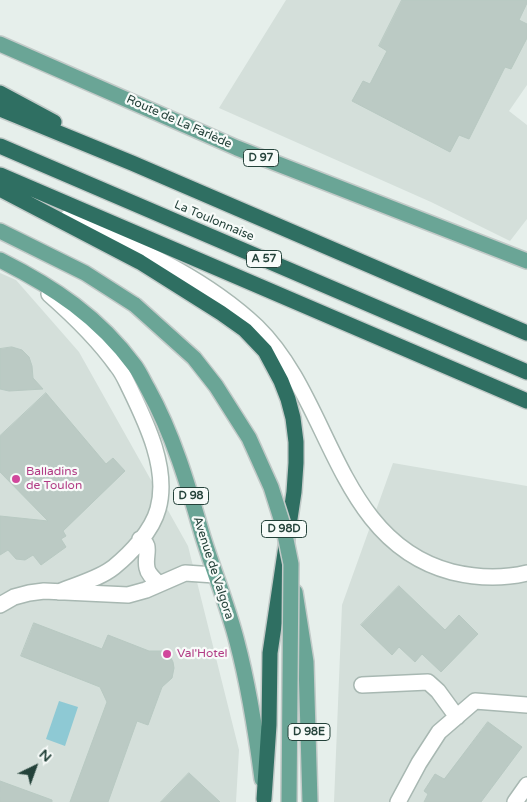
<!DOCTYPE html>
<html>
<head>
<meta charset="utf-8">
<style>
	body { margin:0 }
	#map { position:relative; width:527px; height:802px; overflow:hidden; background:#e6efeb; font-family:"Varela Round",sans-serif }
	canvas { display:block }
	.north { position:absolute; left:10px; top:742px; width:50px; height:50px; -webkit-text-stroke:4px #f7fbf9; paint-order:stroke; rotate:42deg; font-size:14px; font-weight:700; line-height:20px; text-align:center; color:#24423a }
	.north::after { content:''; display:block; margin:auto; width:18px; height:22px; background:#24423a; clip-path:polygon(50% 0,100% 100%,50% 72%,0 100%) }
</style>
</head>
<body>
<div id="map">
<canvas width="527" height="802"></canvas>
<div class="north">N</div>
</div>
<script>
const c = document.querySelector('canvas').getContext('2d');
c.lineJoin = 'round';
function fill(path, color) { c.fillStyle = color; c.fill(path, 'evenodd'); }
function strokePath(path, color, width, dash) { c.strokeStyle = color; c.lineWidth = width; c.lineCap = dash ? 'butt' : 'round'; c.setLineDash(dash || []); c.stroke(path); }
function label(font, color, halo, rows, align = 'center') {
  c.font = font + ' "Varela Round",sans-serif'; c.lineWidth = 4.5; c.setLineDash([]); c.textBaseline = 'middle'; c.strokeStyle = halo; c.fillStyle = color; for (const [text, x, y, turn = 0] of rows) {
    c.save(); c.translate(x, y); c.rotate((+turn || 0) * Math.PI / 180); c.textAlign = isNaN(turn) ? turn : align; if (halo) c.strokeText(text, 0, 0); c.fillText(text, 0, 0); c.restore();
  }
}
fill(new Path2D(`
	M286,0H527V85L509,111L527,125V219L510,241L431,202L219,108Z
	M0,273L16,280L79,352L188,546L239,750L236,802H0Z
	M393,463L527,486V802H334L342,605Z`), '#d4dfda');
fill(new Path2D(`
	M59,701L78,707L65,746L46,739Z`), '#8ec9d4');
const building = new Path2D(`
	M402,0H527V3L519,20L527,24V38L511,69L505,67L469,139L459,135L450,152L352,101L363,81L370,84L387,51L379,46Z
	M12,347L22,350L29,357L32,366L33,378L43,389L9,391L0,389V349Z
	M46,393L106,464L113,458L125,471L63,531L66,536L61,539L66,547L41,565L33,555L25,560L16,559L8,550L0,555V516L48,521L0,472V436Z
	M399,586L445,630L459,615L478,634L441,672L422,654L415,662L399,647L392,655L361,625Z
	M34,623L102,649L108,635L149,651H163L171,658L173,662L174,668L172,678L162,687L148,725L137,721L108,802H70L107,702L100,687L21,656Z
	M488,722L522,747L481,802H424L428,794L424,791L435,774L444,779Z
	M189,773L220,802H161Z
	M0,781L52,800V802H0Z`);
fill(building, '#bbcac4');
strokePath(building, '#b8c9c2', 1);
const street = new Path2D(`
	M68,217C134,247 203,276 257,327C332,400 336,542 452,572C477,578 502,579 527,573
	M49,294C74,316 98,339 117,366C123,373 126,381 130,389C147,424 169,470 158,509C152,531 131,553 114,567C99,579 77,584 59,592
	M140,539C153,545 144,555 147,568C148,574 154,579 159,584
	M0,605L14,597L29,593L44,591L128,595L146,590L185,573L215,575
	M362,685L428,682L438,691L457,717
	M398,802L419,763L439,732L475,701L527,705
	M515,802L527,785`);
const primary = new Path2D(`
	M0,44L237,148L527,261
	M0,231L85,273L135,305
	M0,260C54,287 99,317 135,366C140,373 144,382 148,389C173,434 188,485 202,534C213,570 228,606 237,642C249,687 256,733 262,779
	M295,592L306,662L310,802`);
const highway = new Path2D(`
	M0,93L54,122
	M0,109L132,163L527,333
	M0,146L527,372
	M0,175L527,401
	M0,189L140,262L221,313L245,330L265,351L281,381L288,399L293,418L296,442V463L294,492L270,653L269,725L264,799`);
strokePath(street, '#a8b8b2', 18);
strokePath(primary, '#c2cac8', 18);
strokePath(highway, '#c2cac8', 18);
strokePath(street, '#fff', 15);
strokePath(primary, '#6aa596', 15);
strokePath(highway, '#2f6f62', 15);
const primaryBridge = new Path2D(`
	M135,305L194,358L216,386L249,438L271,487L283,525L291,564L289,802`);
strokePath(primaryBridge, '#c2cac8', 18, []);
strokePath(primaryBridge, '#6aa596', 15);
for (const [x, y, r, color] of [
	[16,479,5,"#d1479c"],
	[167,654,5,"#d1479c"]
]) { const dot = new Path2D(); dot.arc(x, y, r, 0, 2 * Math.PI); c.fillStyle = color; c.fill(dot); strokePath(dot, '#f7fbf9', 2); }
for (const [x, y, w] of [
	[261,158,35],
	[264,259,35],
	[191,496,35],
	[284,529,45],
	[309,732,42]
]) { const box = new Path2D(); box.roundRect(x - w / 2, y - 8.5, w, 17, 4); c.fillStyle = '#f7fbf9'; c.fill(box); strokePath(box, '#24423a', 1); }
label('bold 11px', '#24423a', null, [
	["D 97",261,158],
	["A 57",264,259],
	["D 98",191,496],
	["D 98D",284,529],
	["D 98E",309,732]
]);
label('12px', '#24423a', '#f7fbf9', [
	["Route de La Farlède",179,122,24],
	["La Toulonnaise",214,221,23],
	["Avenue de Valgora",213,568,72]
]);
label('12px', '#b23c85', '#f7fbf9', [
	["Balladins",26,472],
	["de Toulon",26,486],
	["Val'Hotel",177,654]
], 'left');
</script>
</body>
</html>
